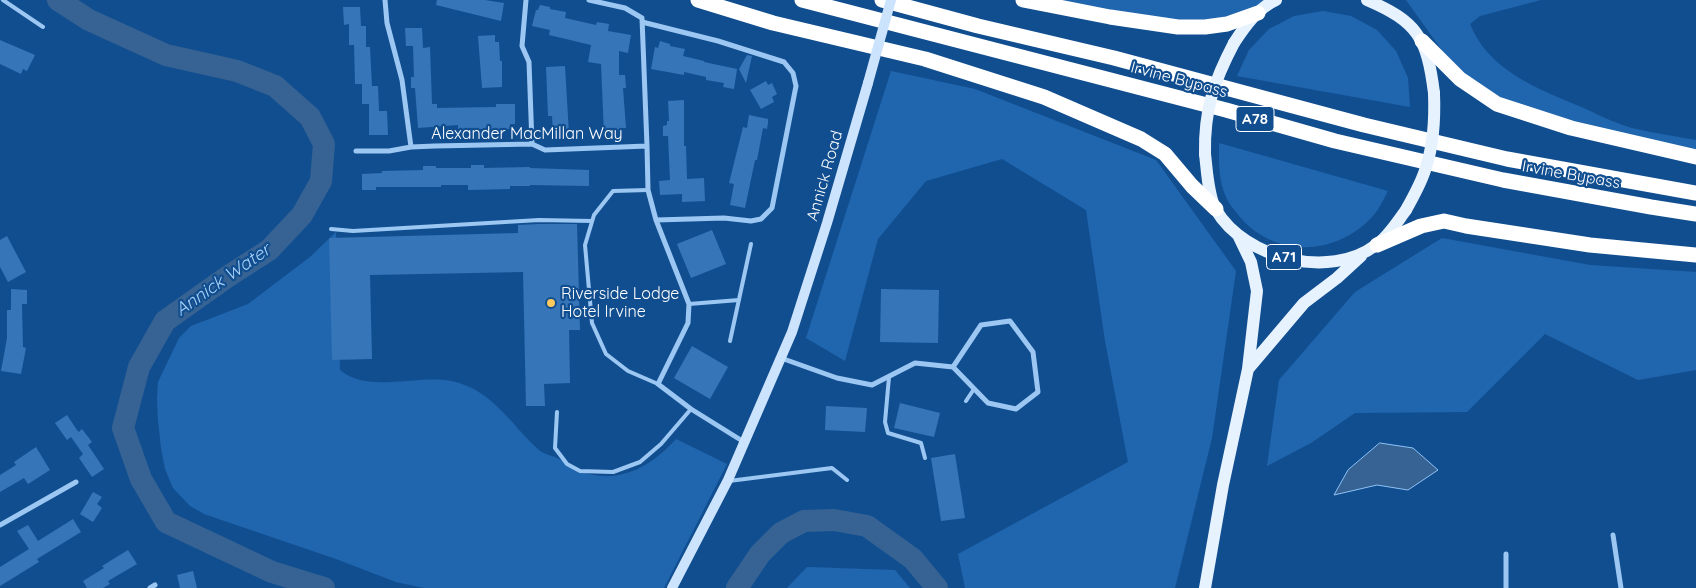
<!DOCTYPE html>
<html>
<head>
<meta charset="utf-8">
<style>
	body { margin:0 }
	canvas { display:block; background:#114e90 }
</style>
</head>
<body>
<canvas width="1696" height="588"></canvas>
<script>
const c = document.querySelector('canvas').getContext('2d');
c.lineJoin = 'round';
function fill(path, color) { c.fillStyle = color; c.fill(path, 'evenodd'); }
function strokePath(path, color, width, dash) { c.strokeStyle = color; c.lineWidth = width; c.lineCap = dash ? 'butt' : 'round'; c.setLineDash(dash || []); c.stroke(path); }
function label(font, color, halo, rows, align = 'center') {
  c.font = font + ' Quicksand,sans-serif'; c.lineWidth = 4.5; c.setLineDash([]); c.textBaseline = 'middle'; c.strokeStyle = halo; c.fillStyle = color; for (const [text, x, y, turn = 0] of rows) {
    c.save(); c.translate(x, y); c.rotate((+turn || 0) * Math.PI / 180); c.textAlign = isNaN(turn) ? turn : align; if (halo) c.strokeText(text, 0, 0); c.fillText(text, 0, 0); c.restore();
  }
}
fill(new Path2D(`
	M1048,0H1267L1240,19L1195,27Z
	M1406,0H1541L1480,16L1470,24C1488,70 1538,89 1579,106C1597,114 1614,123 1632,128C1653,133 1675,136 1696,140V154L1498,103L1451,63Z
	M1323,11L1351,16L1377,30L1396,51L1408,78L1410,107L1237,76L1249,50L1269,29L1294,16Z
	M891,71L975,89L1156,160L1236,271L1212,438L1175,588H965L958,554L1128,462L1105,341L1086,210L1002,159L926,181L878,239L845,361L806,338Z
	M1219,143L1388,191C1383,200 1379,210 1372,217C1334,258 1270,258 1236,212C1233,208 1229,204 1227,199C1218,181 1219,163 1219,143Z
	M336,232L340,370C368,394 417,374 451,381C492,389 510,424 539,450C545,455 552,455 559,459C568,463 576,470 586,473C621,484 653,465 676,439L727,464L664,588H424L396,582L336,559L204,514L190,506L173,488L165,469L161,448L158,420L157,399L158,382L179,338L191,326L248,304L310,257Z
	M1442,238L1590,265L1696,272V370L1638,380L1545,334L1467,412L1355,413L1311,443L1267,466L1279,380L1355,292Z
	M807,567L895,570L910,588H787Z`), '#2066ae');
const water = new Path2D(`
	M1380,443L1413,448L1438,470L1408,490L1377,485L1334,495L1348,470Z`);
fill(water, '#366393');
strokePath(water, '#8ec2f6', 1);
strokePath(new Path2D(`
	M58,0L89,20L166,55L237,71L275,86L310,117L324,144L321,181L302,215L269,250L227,277L165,321L139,367L123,428L141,479L166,522L272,572L324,588
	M737,588L760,554L781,533L804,521L834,520L867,526L913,559L937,588`), '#366393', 22);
fill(new Path2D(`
	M437,0H485L504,3L501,21L436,5Z
	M540,5L550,7V9L566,12L565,18L596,25L597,22L609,24L608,31L631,35L628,53L619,51V75H625L626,88H623L626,128H621V133L604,134L601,64L588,62L591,45L549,35L550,30L532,26L536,10H538Z
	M343,7H360L361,26H366V47H370L372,86H378L379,111H387L388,135H369V104H362V84H355L354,45H349V24L344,25Z
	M405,28H422L423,48L430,47L432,104H437V108L496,107V104H515V124H510V129H458V125L418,128L415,88H411V77H414L413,46H406Z
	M495,35V42H499L500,61H502V87L482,88L478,36Z
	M0,40L35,55L27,71L23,69L21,74L0,64Z
	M660,41L670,44V46L685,49L683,56L704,61V62L737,69L734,89L723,87L724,83L706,80V77L684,72V75L651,69L655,47L658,48Z
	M747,55L752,56L746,83L739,69Z
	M565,66L569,134L553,135L552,116H548L546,67Z
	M766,81L768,85L772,83L777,94L772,97L774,102L761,109L750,90Z
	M684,100V146H686L687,179L704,178L705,201L682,202V194L660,195L659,181L670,180L668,136H663V126L667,125V121H669L668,101Z
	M749,115L768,119V123L767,129L763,128L757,160H755L745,208L730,205L734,184L729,183L743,127L747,128Z
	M471,165H484V168L530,167V168L589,170V186L530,185V186H510V189L468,190V185H441V187H376V190H362V174L382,173V171L423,170V166H436V168H471Z
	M539,224H577L580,330H569L570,383L544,384L545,406H526L523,272L370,275L372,359L332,360L329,238L518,233V225Z
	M712,230L726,264L691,278L677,244Z
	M7,236L26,272L8,282L0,267V240Z
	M11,289L27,290V304H22L23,347L26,348L21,374L1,371L7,338V310H11Z
	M881,289L939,290L938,343L880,342Z
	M692,346L728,367L710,399L674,378Z
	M900,403L940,413L934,437L894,428Z
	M826,406L867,408L865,432L825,430Z
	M67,415L77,430L79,432L82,429L92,442L88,445L104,469L92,477L79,458L83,454L71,437L67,440L55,423Z
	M36,447L50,470L28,484L24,478L0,492V475L16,465L14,462Z
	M955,454L965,518L941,521L931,458Z
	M93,492L102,497L97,504L102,508L93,522L80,514Z
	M73,519L81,532L37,559L39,562L0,586V567L29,549L17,531L28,525L38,541Z
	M128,550L137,564L108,581L110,584L103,588H87L83,581L104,568L102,566Z
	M193,571L197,588H180L177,575Z`), '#3575b8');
strokePath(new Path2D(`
	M3,0L43,27
	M648,190L613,191L594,215L585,245L592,323L606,354L628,371L658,384
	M331,229L353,231L539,220L592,221
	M689,304L739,300
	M730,341L751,244
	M889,377L885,422L888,433L921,443L925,458
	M966,401L974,389
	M557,412L555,448L567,464L580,471L613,472L640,462L661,444L691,409
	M729,481L832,468L847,480`), '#9cc7f2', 4);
strokePath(new Path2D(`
	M385,0L387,23L402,80L411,147
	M526,0L522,46L529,62L532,144
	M589,0L625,8L642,18L647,146
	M642,22L718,41L784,62L793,73L796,86L772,208L761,219L751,221L724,218L656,220
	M356,151H389L411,147L435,146L532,144L545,150L647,146L648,190L656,220L689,304L688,323L658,384L691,409L744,442
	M781,358L837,378L872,385L915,363L953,367L988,403L1016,409L1038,392L1033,352L1010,321L981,325L953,367
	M0,525L76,482
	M1613,535L1621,588
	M1506,554V588
	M150,588L155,585`), '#9cc7f2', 5);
strokePath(new Path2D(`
	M672,588L728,480L792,332L827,223L868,83`), '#cbe3fc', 10);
strokePath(new Path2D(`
	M1367,0C1418,22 1427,38 1434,93
	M1234,43C1245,26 1258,8 1276,0
	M1205,154C1207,170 1208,196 1216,210C1245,259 1330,280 1376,245C1388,237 1397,222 1406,210
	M1248,369L1304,303L1337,278L1361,256
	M1205,588L1223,485L1248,369L1257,291L1251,262L1238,235`), '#e7f2ff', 12);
strokePath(new Path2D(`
	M698,0L773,23L925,59L1044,97L1141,139L1165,154L1192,186L1216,209
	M802,0L1226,110L1335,141L1503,180L1651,207L1696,214
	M882,0L978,26L1114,58L1364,125L1507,159L1696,193
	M1023,0L1110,17L1178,27H1205L1227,24L1258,13
	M1422,41L1460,79L1497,104L1571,128L1696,157
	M1377,245L1421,226L1444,221L1466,226L1590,245L1696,255`), '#fff', 15);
strokePath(new Path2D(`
	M868,83L891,0`), '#cbe3fc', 10);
strokePath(new Path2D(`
	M1205,154C1204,110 1214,81 1234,43
	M1406,210C1413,197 1422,182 1426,167C1434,143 1435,118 1434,93`), '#e7f2ff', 12);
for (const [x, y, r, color] of [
	[551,303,5,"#ffc95d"]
]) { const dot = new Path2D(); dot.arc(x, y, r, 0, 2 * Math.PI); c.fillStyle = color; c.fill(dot); strokePath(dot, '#114e90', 2); }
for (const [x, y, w] of [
	[1255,119,38],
	[1284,257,35]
]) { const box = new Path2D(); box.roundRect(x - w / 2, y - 12.5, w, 25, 4); c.fillStyle = '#114e90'; c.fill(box); strokePath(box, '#fff', 1); }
label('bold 15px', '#fff', null, [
	["A78",1255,119],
	["A71",1284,257]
]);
label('16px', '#fff', '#114e90', [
	["Irvine Bypass",1179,80,15],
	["Alexander MacMillan Way",527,134],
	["Irvine Bypass",1571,175,10],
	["Annick Road",825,176,-74]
]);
label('16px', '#fff', '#114e90', [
	["Riverside Lodge",561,294],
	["Hotel Irvine",561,312]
], 'left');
label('italic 18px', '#a8d1f9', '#114e90', [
	["Annick Water",223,280,-35]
]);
</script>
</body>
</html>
